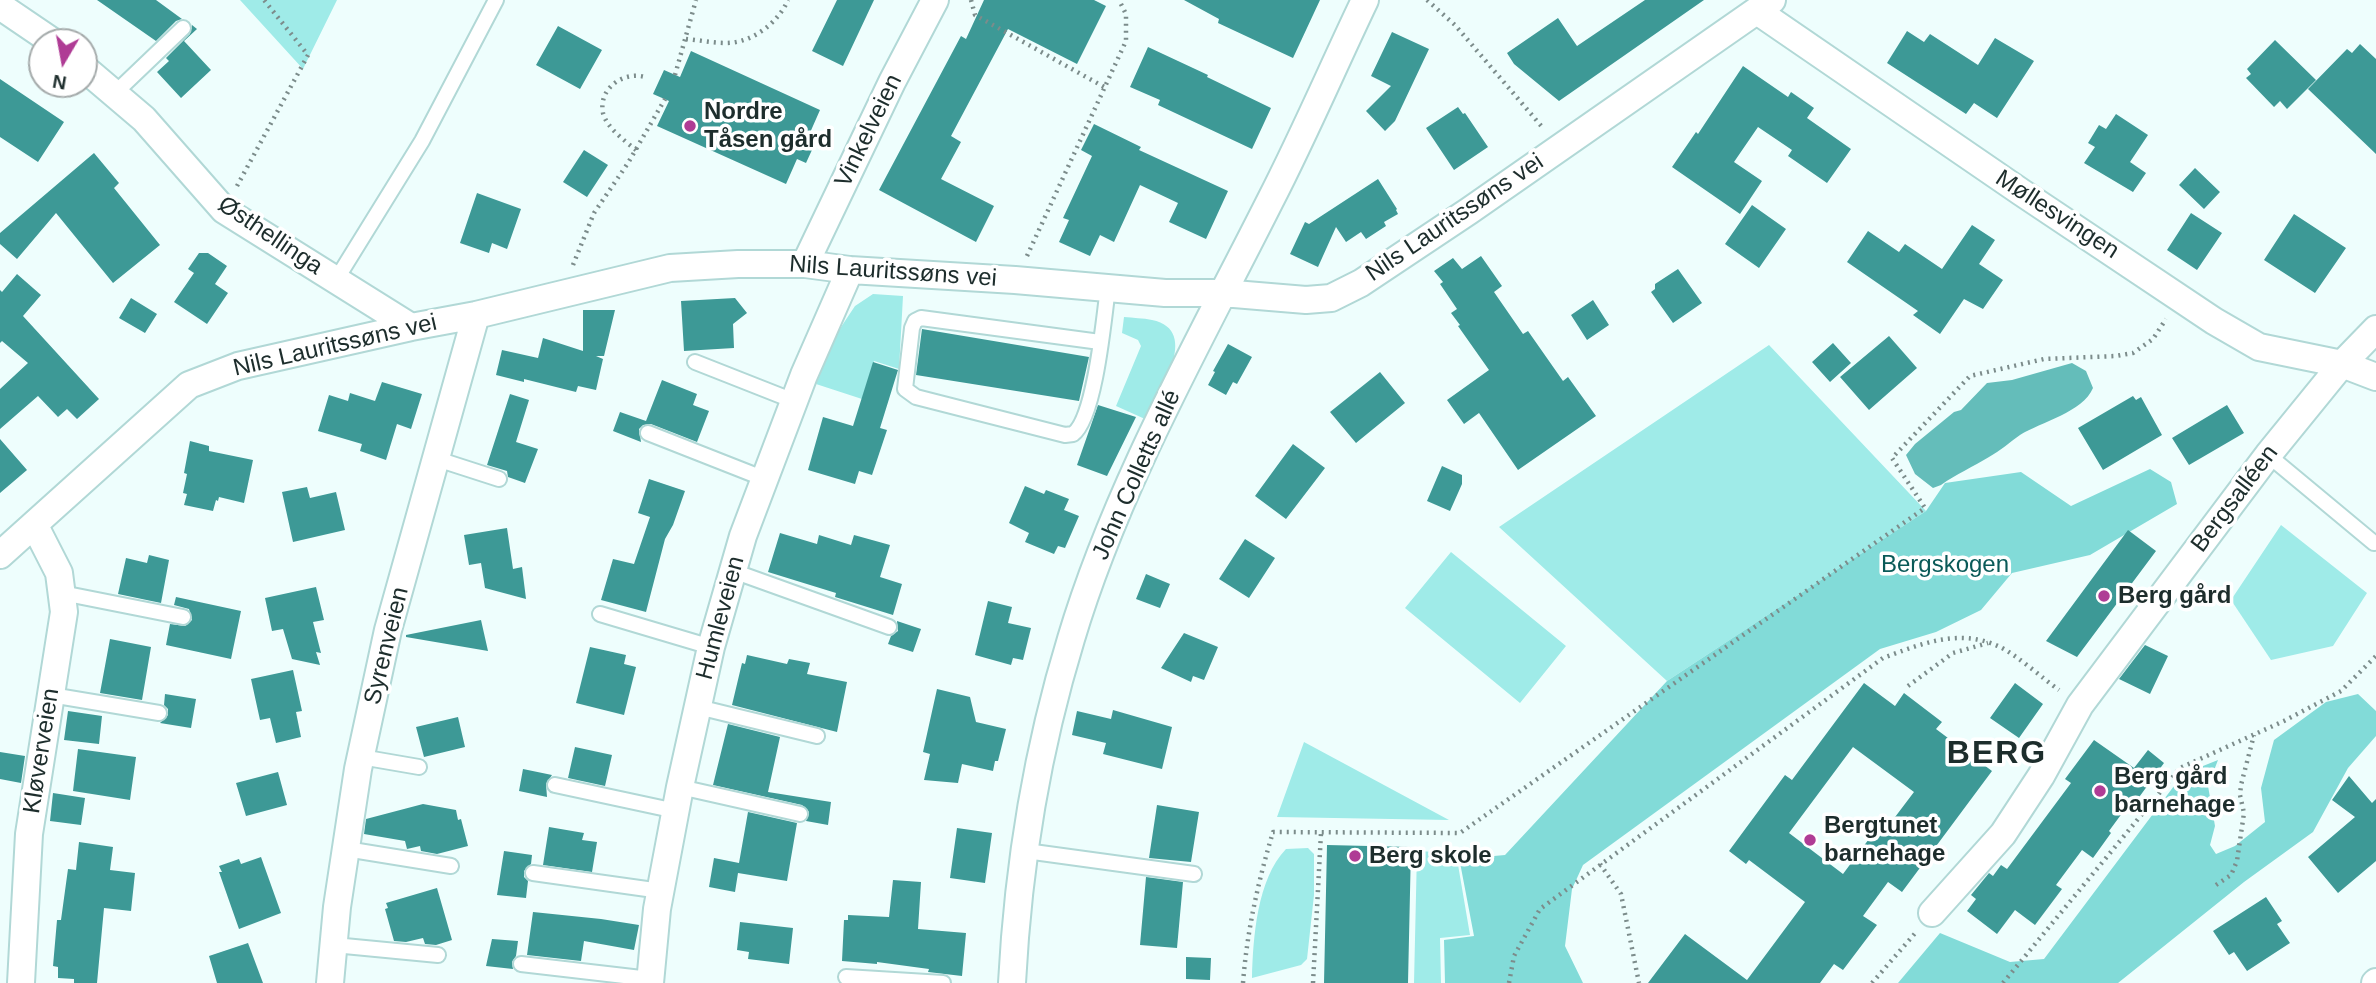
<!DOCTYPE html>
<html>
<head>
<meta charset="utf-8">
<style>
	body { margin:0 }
	#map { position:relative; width:2376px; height:983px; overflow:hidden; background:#eefefd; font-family:Helvetica,sans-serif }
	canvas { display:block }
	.north { position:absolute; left:28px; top:28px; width:70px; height:70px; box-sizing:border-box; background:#fff; border:2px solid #a5abab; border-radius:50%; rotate:190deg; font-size:19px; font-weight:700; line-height:28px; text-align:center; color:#1d2d2c }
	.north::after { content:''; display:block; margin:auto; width:24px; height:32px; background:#af3c95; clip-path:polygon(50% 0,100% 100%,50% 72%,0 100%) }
</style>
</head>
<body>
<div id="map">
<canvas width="2376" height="983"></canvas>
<div class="north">N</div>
</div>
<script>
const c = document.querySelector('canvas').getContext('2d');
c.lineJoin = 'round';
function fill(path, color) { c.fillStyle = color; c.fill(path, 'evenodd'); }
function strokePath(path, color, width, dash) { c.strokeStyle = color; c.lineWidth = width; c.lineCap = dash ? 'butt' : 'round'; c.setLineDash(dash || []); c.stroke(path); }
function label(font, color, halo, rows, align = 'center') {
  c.font = font + ' Helvetica,sans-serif'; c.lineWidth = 7; c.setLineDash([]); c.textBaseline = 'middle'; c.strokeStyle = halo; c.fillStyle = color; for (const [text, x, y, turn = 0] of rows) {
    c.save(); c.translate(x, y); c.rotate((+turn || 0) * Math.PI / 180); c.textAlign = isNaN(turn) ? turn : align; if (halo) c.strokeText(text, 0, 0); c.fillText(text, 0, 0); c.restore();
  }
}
fill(new Path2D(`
	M240,0H337L303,69Z
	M873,294L903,296L899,369L874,361L862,399L816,384L839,330L855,306Z
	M1124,317C1133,318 1143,318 1152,320C1202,330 1158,395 1145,419L1116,406L1141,346L1138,340L1122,333Z
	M1769,345L1926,511L1667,681L1499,527Z
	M2281,525L2367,593L2333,646L2271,660L2231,600Z
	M1451,552L1566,646L1520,703L1405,608Z
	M1304,742L1449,820L1277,817Z
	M1308,848L1314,854V895L1307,959L1301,965L1252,978C1253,938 1257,879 1286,849Z
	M1417,851L1456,853L1470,935L1440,938L1441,983H1414Z`), '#9febe8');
fill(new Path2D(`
	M2150,469L2171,482L2177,504L2090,555L2012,573L1981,610L1936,632L1880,649L1583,865L1572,889L1565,946L1583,983H1445L1444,940L1474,936L1458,852L1483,857L1505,855L1667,681L1926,511L1945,483L2021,472L2071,506Z
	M2358,694L2376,711V736L2348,768L2313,832L2244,882L2118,983H1898L1940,933L2010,962L2044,959L2183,774L2218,760L2208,786L2215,826L2210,845L2216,854L2235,846L2265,822L2261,788L2274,740L2326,702Z`), '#82dbd8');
fill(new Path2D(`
	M2072,363L2086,371L2093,388C2083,412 2041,422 2020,435C2010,442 2000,451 1989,457C1973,467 1956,474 1941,485L1933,488L1915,474L1906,455L1915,444L1954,412L1961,410L1987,383L2012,380Z`), '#64bdba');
fill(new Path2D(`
	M97,0H156L182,19L176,21L156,41Z
	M837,0H874L843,66L812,51Z
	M984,0H1094L1106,6L1077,64L1008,29L951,136L961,142L941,179L994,206L976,242L879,190L961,36L966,39Z
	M1184,0H1320L1293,58L1218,23L1219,19Z
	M1645,0H1704L1559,101L1514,64L1507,53L1558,18L1577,46Z
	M192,25L197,29L184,41L211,70L181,98L157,72L169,61L166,58L190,34Z
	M558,26L602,50L580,89L536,65Z
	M1907,31L1924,42L1930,34L1978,65L1995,38L2034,61L1997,118L1974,103L1966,114L1887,63Z
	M1392,32L1429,49L1395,121L1385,131L1366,111L1391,86L1371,76Z
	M2275,40L2316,80L2287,109L2280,101L2274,107L2246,78L2251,74L2247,69Z
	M2360,44L2376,59V154L2308,89L2347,49L2352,53Z
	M1148,47L1208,75L1207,77L1271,108L1252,149L1158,105L1160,100L1130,87Z
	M691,51L820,110L809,135L817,139L806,163L797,159L786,184L657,126L669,101L653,94L664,70L680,77Z
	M1743,66L1788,97L1791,92L1814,108L1807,118L1851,149L1827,183L1788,156L1792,150L1758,127L1734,162L1762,181L1740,214L1672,167L1696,132L1698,134Z
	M0,79L64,122L38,162L0,137Z
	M1458,107L1463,114L1465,113L1488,147L1454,170L1426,128Z
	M2116,114L2148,135L2130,162L2146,173L2133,192L2084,163L2095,147L2088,143L2099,125L2106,129Z
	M1094,124L1141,147L1139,150L1228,191L1206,239L1169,222L1178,203L1140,185L1114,242L1100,235L1090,256L1059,242L1069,220L1063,218L1092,156L1081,150Z
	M584,150L608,165L587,197L563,182Z
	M94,153L119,183L114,188L160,245L113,283L56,213L17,259L0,244V233Z
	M2195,168L2220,192L2204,209L2179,185Z
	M1378,179L1397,209L1396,210L1398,214L1384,222L1386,226L1366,239L1361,232L1346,242L1336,227L1318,267L1290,254L1305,222L1309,224Z
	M477,193L521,209L507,249L492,243L489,253L460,243Z
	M1752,205L1786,229L1759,268L1725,244Z
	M2191,213L2222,233L2197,270L2167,250Z
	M2294,214L2346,248L2315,293L2264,260Z
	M1972,225L1995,240L1979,264L2003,280L1983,309L1964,299L1940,334L1913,315L1918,311L1847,262L1868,231L1899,252L1905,244L1942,269Z
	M199,253H208L227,266L215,284L228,293L207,324L174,302L194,273L188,269Z
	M1481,256L1502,286L1494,292L1523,334L1528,331L1563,381L1568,377L1596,416L1518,470L1479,413L1464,424L1447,400L1489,370L1458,326L1460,325L1451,313L1457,309L1440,284L1443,282L1434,271L1453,258L1462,269Z
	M1678,269L1702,303L1673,323L1651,292L1655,289V284Z
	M17,274L41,295L23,316L99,399L77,419L67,409L58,417L38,396L0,429V389L28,363L2,341L0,343V290L2,292Z
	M131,298L157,314L145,333L119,318Z
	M735,298L747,313L733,324L734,348L684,351L681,301Z
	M1593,300L1609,325L1587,340L1571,315Z
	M583,310H615L604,356H596L603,359L596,390L578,386L576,392L524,379V382L496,375L502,350L538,358L543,338L583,351Z
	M922,329L1089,357L1079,401L916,375Z
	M1889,336L1917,368L1869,410L1840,377Z
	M1833,343L1851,363L1830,382L1812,362Z
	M1228,344L1252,357L1237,384L1233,382L1226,395L1208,385L1215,372L1213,371Z
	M873,362L898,370L880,428L887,430L872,475L859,471L855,484L808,470L823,417L853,426Z
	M1380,372L1405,403L1356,443L1330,412Z
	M662,380L697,394L693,405L709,411L697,442L651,424L643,425L639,429L641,442L613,431L620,412L646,421Z
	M382,382L422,394L411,429L397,424L386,460L360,451L362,444L318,431L329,395L348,401L350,393L375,401Z
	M510,394L529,400L516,442L538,449L525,483L508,477L507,471L487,465Z
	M2133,396L2136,400L2141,397L2162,435L2103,470L2078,428Z
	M1098,405L1136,417L1107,476L1077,465Z
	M2227,405L2244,433L2189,465L2172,438Z
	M0,439L27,470L0,493Z
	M190,441L209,446V451L253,460L244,503L219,497L218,501L216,500L213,511L184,505L187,494L183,493L187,474L184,473Z
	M1293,444L1325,468L1286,519L1255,496Z
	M1442,466L1462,475V484L1450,511L1427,501Z
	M649,479L685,491L673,525L665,539L646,612L601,600L613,559L634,564L650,517L638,513Z
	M1025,486L1044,494L1046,490L1069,499L1064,510L1079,516L1065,548L1058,546L1054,554L1025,542L1029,533L1009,523Z
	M307,487L310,498L336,492L345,530L293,542L282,492Z
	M507,528L513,569L522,567L526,599L485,588L481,563L469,565L464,535Z
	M2128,530L2156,551L2077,657L2046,641Z
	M780,533L817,544L819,535L851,545L854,535L890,545L880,577L902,584L893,615L835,597L836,593L768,572Z
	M1245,539L1275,558L1249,598L1219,579Z
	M149,555L169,560L161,603L118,594L126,558L147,563Z
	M1146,574L1170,584L1160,608L1136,599Z
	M316,587L324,620L313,622L321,653L316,652L320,665L292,659L283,629L272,631L265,598Z
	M176,597L241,611L231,659L166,645L170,624L185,626L192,620L189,609L174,605Z
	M988,601L1012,607L1008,623L1031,628L1023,660L1013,658L1011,665L975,655Z
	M481,620L488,651L406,637V635Z
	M897,621L921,629L913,652L888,644L891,636L898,631Z
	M1184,633L1218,647L1204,680L1193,676L1191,682L1161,668Z
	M110,639L151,647L142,700L100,693Z
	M2145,645L2168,656L2150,694L2119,679Z
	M590,647L626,655L624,664L636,667L624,715L576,703Z
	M747,655L787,664L789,659L810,663L807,674L847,682L837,732L732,705L742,663L745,664Z
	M293,670L302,711L296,712L301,737L276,743L270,718L260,720L251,679Z
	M1864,683L1895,706L1904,693L1942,722L1936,729L1992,771L1902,892L1888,882L1863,916L1877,925L1843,970L1834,964L1820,983H1648L1685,934L1747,980L1805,902L1749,860L1746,864L1729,851L1785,775L1792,780ZM1853,747L1914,792L1889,825L1883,820L1843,874L1789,833Z
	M2015,683L2043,704L2019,738L1990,718Z
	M937,689L970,697L976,722L1006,729L998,761H995L993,771L962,764L958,783L924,780L930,754L923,752Z
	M165,694L196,699L191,728L160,723L168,715V709L164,705Z
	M1113,710L1172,727L1162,769L1103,754L1106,743L1072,735L1077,711L1111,719Z
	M68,711L102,716L99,744L64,740Z
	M458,717L465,747L424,757L416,727Z
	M728,724L780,737L768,792L831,802L828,825L806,821L809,812L802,805L713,785Z
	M2094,740L2134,768L2148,750L2164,763L2137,800L2134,797L2109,831L2111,833L2093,858L2082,850L2056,885L2062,889L2035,925L2015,910L1997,934L1967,911L1976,899L1971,895L1989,873L1993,876L2001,865L2007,869L2071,783L2065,779Z
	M575,747L612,755L605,786L568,778Z
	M78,749L136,757L130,800L73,791Z
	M0,752L25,756L21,783L0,779Z
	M523,769L552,775L546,784L547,797L519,791Z
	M278,772L287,805L246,816L236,783Z
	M2349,776L2372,803L2376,799V861L2338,893L2308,857L2355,817L2332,800Z
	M53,793L85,798L81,825L50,821Z
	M423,804L456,810L458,820L461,819L468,846L437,854L421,851L420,846L407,849L405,841L364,834L366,819Z
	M1157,805L1199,812L1191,862L1149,858Z
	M748,812L797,823L787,881L738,873L735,892L709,887L714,858L739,863Z
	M549,827L584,833L582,840L597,842L592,872L543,865Z
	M957,828L992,833L985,883L950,878Z
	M79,842L113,847L110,870L135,873L131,911L104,908L97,983H74V979L58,978V967L53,966L57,920H61L68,869L76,870Z
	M1327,845L1411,847L1408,983H1324Z
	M504,851L532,855L531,864L524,871V877L528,881L526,898L497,895Z
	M261,857L281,913L239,929L219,872H222L219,866L239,859L241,864Z
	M1146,877L1183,882L1177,948L1140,945Z
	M893,880L921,882L918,929L966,933L962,976L928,972L929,969L877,962V964L842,961L844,920H848V915L889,917Z
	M437,888L452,940L436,945L425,944L423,938L406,942L394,941L385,909L388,908L386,903Z
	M2266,897L2282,921L2277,924L2290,943L2247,971L2234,952L2229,955L2213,931Z
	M533,912L601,919L639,925L634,950L584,941L581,961L527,955Z
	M740,922L793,928L789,964L748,959L749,952L737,950Z
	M492,939L518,941L516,956L512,962L513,969L486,966Z
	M248,943L263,983H217L209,956Z
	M1186,957L1211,958L1210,980L1186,979Z`), '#3d9996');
const lane = new Path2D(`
	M114,94L183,28
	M336,280L422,141L496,0
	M1100,342L921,318L915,321L912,328L905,389L916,397L1065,435L1073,434C1095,418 1104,318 1108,287
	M695,362L794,401
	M648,433L765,479
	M2268,455L2374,543
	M437,459L499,479
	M733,571L889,627
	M62,593L183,617
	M600,614L711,647
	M51,695L159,713
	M698,707L817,736
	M361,757L419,767
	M555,785L676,811
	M680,787L800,814
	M346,849L451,866
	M1026,851L1194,874
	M533,873L661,891
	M334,945L438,955
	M521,964L650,979
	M846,977L943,983`);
const street = new Path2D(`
	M0,6L53,42
	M1757,11L2021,192L2214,321L2259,347L2342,364L2376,377
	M84,68L144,119L224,210L411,327
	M805,264L892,82L935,0
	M0,555L189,385L238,366L411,327L476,315L670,268L738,264H805L850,270L1015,280L1165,293H1222L1306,300L1331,298L1361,283L1469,211L1772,0
	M1932,913L2003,834L2041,776L2080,705L2268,455L2342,364L2376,329
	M21,983L29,834L64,612L59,573L35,526
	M330,983L337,907L358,769L388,630L476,315
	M650,983L657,909L680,787L711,647L743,536L804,375L850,270
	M1012,983C1018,867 1037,750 1071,639C1116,488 1199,342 1270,201C1304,135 1333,67 1365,0
	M2375,983L2376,982`);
strokePath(lane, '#b1d8d6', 18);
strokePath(street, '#b1d8d6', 30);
strokePath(new Path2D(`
	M971,0L975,15L1106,88
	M1427,0L1455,25L1543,128
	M686,39C699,40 712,43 726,43C752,43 778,23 788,0
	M675,75L696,0
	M636,150C624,140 607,128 603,113C598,88 624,71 645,77
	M237,186L308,55L264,0
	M1027,256L1126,41V14L1119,0
	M573,265L594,213L628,163L665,99
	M1908,686L1953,653L1988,643
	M1600,864L1621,894L1639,983
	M2216,885L2231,875L2237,861L2244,813L2240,795L2241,785L2254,735
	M1243,983C1247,931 1258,882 1273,832L1460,833L1925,508L1892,458L1970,376L2044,359L2116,356L2133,353L2153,339L2166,319
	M1313,983L1321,833
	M1509,983L1514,956L1540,909L1883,658C1921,644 1958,628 1998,646C2016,654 2042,678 2059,690
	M1872,983L1917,931
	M2003,983L2180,768L2284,721L2341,691L2376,656`), '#7c8c8b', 4.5, [2, 5]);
strokePath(lane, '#fff', 14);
strokePath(street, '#fff', 26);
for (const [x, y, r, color] of [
	[690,126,7,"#af3c95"],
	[2104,596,7,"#af3c95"],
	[2100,791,7,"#af3c95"],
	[1810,840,7,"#af3c95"],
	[1355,856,7,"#af3c95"]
]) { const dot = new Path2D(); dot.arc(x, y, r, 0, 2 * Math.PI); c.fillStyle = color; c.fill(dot); strokePath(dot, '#fff', 2.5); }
label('bold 24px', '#1d2d2c', '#fff', [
	["Nordre",704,112],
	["Tåsen gård",704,140],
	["Berg gård",2118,596],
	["Berg gård",2114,777],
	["barnehage",2114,805],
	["Bergtunet",1824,826],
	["barnehage",1824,854],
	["Berg skole",1369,856]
], 'left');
label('24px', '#1d2d2c', '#fff', [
	["Vinkelveien",869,131,-64],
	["Møllesvingen",2057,215,33],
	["Nils Lauritssøns vei",1455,218,-34],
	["Østhellinga",270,236,34],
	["Nils Lauritssøns vei",893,272,4],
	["Nils Lauritssøns vei",335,346,-13],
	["John Colletts allé",1137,475,-66],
	["Bergsalléen",2235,499,-53],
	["Humleveien",721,618,-75],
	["Syrenveien",387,646,-76],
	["Kløverveien",42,751,-81]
]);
label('24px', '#0a5a58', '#fff', [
	["Bergskogen",1945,565]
]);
c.letterSpacing = '2px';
label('bold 32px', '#1d2d2c', '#fff', [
	["BERG",1997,754]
]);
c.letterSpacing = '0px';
</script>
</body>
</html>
